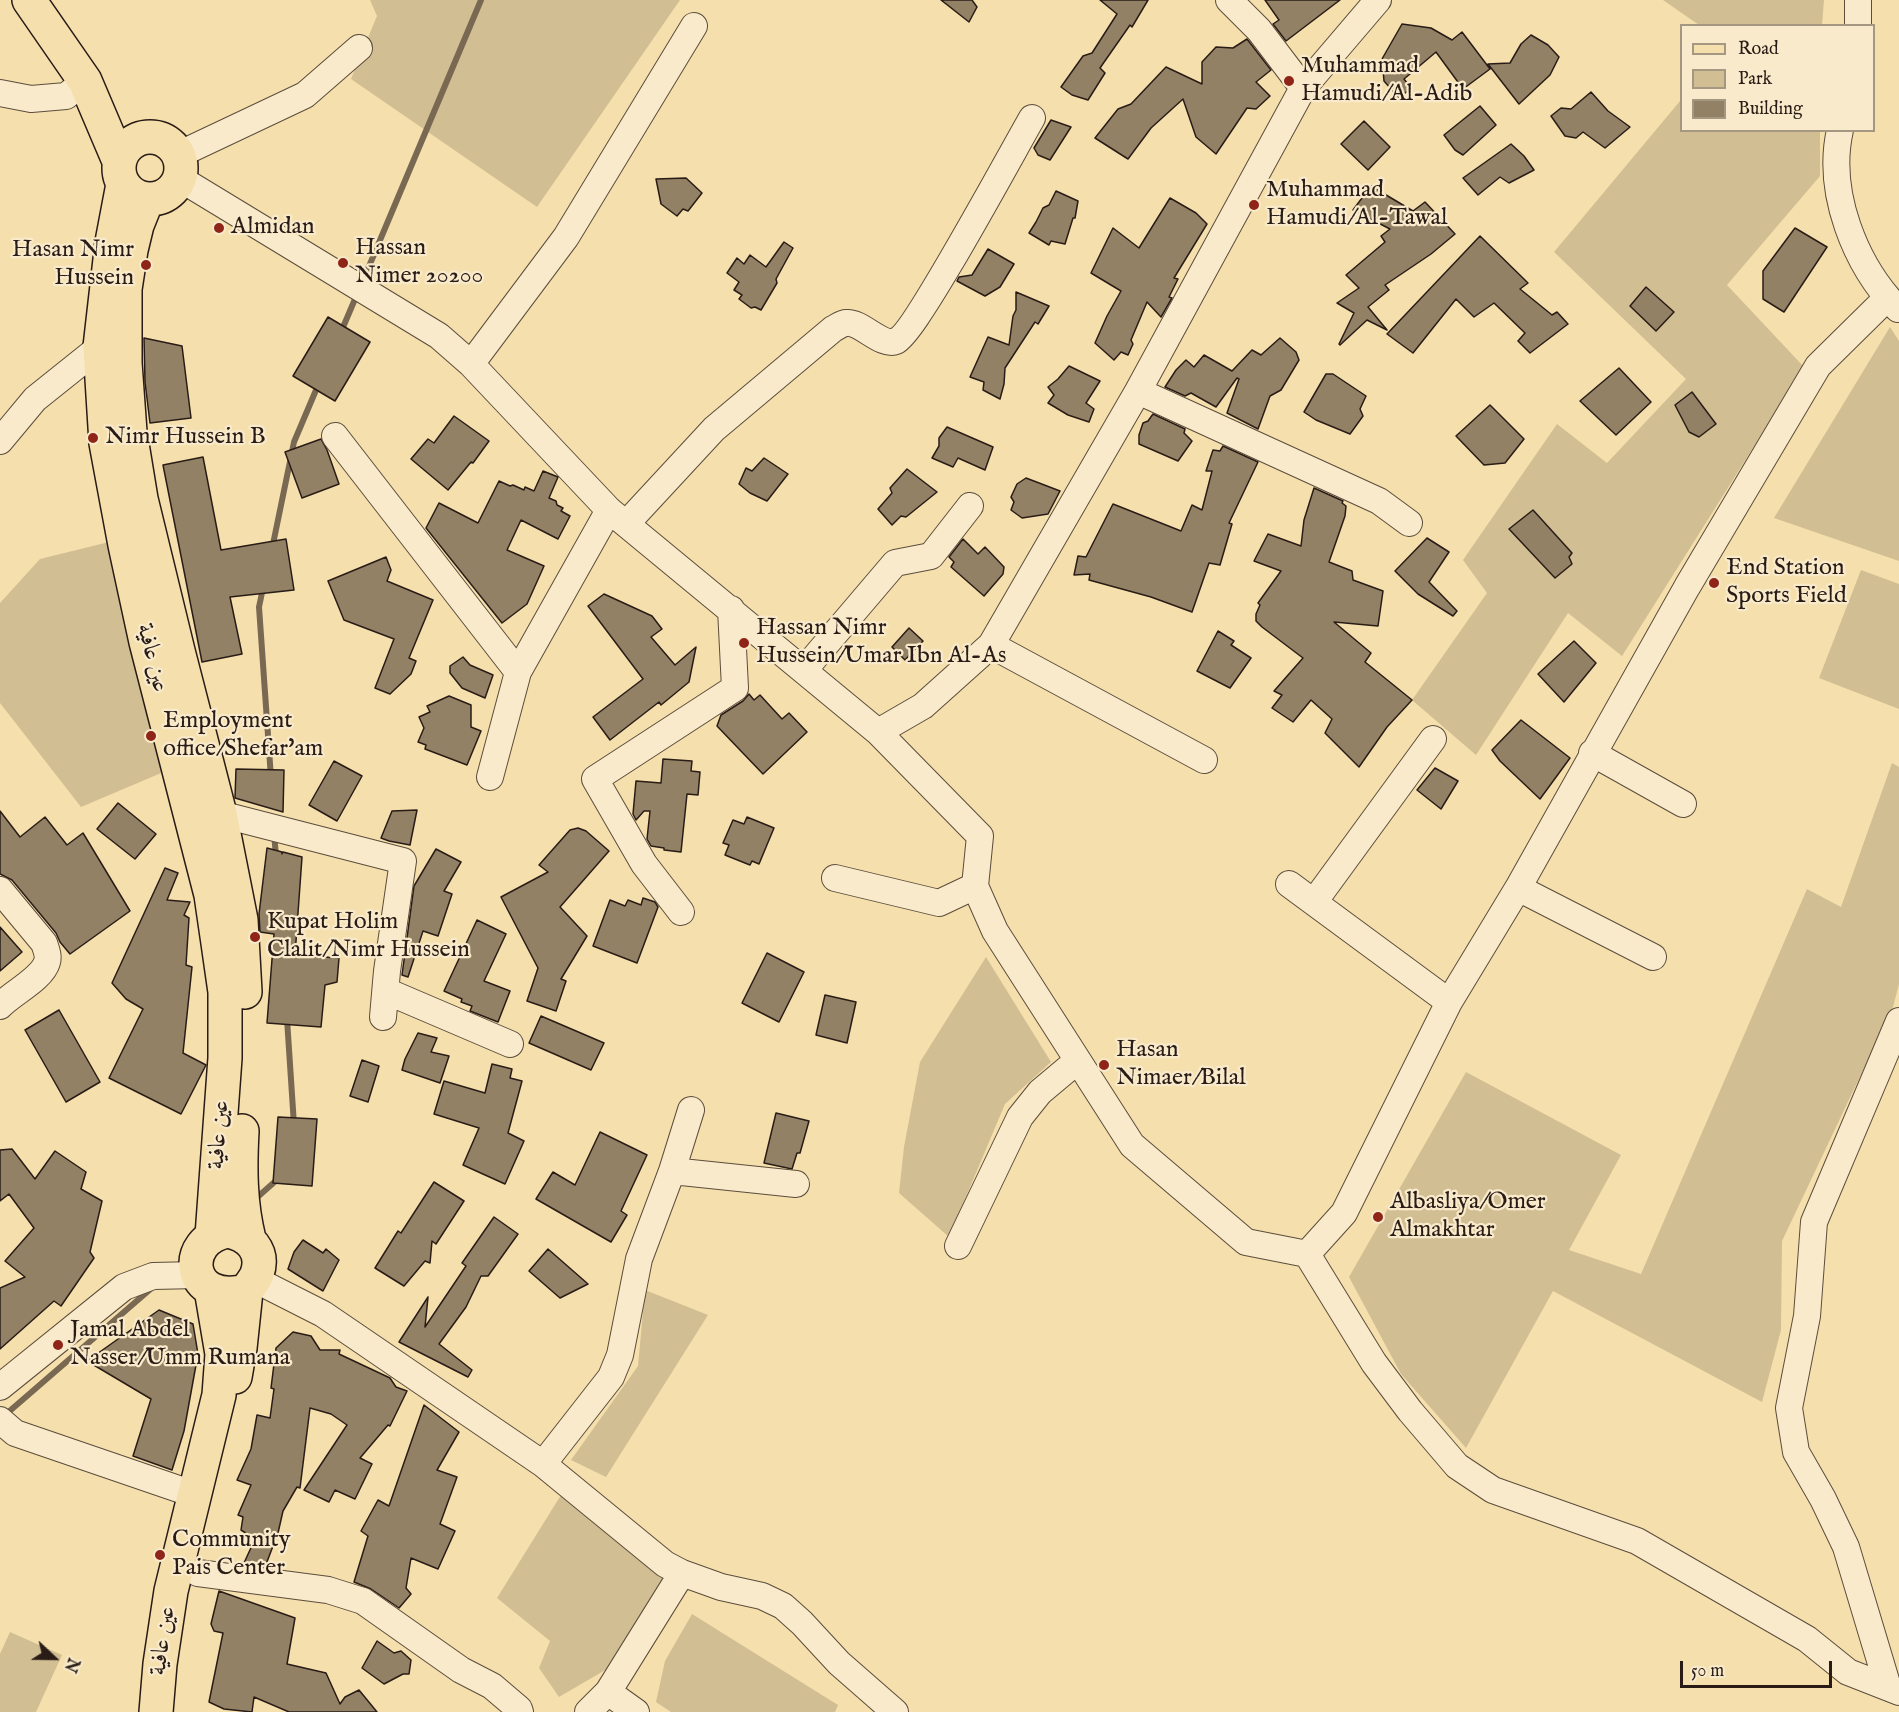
<!DOCTYPE html>
<html>
<head>
<meta charset="utf-8">
<style>
	body { margin:0 }
	#map { position:relative; width:1899px; height:1712px; overflow:hidden; background:#f5dfad; font-family:"IM FELL English",serif }
	canvas { display:block }
	.legend { position:absolute; left:1680px; top:24px; width:195px; height:108px; box-sizing:border-box; background:#f8eaca; border:2px solid #a59882; margin:0; padding:8px 10px; list-style:none; font-size:18px; color:#291c16 }
	.legend li { display:flex; align-items:center; gap:12px; height:30px }
	.legend b { width:30px; border:2px solid #a59882 }
	.north { position:absolute; left:24px; top:1628px; width:60px; height:60px; -webkit-text-stroke:4px #f8eaca; paint-order:stroke; rotate:112deg; font-size:16px; font-weight:700; line-height:24px; text-align:center; color:#291c16 }
	.north::after { content:''; display:block; margin:auto; width:21px; height:27px; background:#291c16; clip-path:polygon(50% 0,100% 100%,50% 72%,0 100%) }
	.scale { position:absolute; left:1680px; top:1661px; width:152px; height:27px; box-sizing:border-box; border:3px solid #291c16; border-top:0; padding-left:8px; font-size:18px; line-height:21px; white-space:nowrap; color:#291c16; -webkit-text-stroke:4px #f8eaca; paint-order:stroke }
</style>
</head>
<body>
<div id="map">
<canvas width="1899" height="1712"></canvas>
<ul class="legend">
<li><b style="height:8px;background:#f5dfad"></b>Road</li>
<li><b style="height:16px;background:#d2be93"></b>Park</li>
<li><b style="height:16px;background:#938165"></b>Building</li>
</ul>
<div class="north">N</div>
<div class="scale">50 m</div>
</div>
<script>
const c = document.querySelector('canvas').getContext('2d');
c.lineJoin = 'round';
function fill(path, color) { c.fillStyle = color; c.fill(path, 'evenodd'); }
function strokePath(path, color, width, dash) { c.strokeStyle = color; c.lineWidth = width; c.lineCap = dash ? 'butt' : 'round'; c.setLineDash(dash || []); c.stroke(path); }
function label(font, color, halo, rows, align = 'center') {
  c.font = font + ' "IM FELL English",Amiri,serif'; c.lineWidth = 4.5; c.setLineDash([]); c.textBaseline = 'middle'; c.strokeStyle = halo; c.fillStyle = color; for (const [text, x, y, turn = 0] of rows) {
    c.save(); c.translate(x, y); c.rotate((+turn || 0) * Math.PI / 180); c.textAlign = isNaN(turn) ? turn : align; if (halo) c.strokeText(text, 0, 0); c.fillText(text, 0, 0); c.restore();
  }
}
fill(new Path2D(`
	M370,0H680L537,207L351,79L377,16Z
	M1663,0H1824L1822,25H1699Z
	M1680,101L1682,130L1820,131V176L1727,285L1804,367L1622,656L1568,613L1476,755L1412,700L1487,593L1463,560L1557,424L1607,463L1686,379L1554,252Z
	M1890,327L1899,341V561L1774,518Z
	M109,542L180,765L81,807L0,703V603L40,559Z
	M1861,570L1899,584V709L1819,678Z
	M1892,763L1899,767V984L1893,1007L1782,1241L1781,1330L1762,1402L1553,1291L1466,1448L1401,1374L1349,1277L1466,1072L1621,1155L1569,1250L1641,1274L1807,889L1841,907Z
	M986,957L1051,1062L1005,1104L949,1237L899,1193L904,1147L920,1062Z
	M645,1290L708,1315L606,1477L571,1460L638,1366Z
	M561,1495L668,1575L607,1669L559,1697L539,1668L550,1641L497,1598Z
	M692,1614L838,1705L835,1712H671L656,1702L665,1661Z
	M10,1632L62,1655L36,1712H0V1654Z`), '#d2be93');
strokePath(new Path2D(`
	M362,283L481,0
	M341,332L358,292
	M272,549L294,442L319,383
	M263,588L259,607L271,778
	M274,833L276,856
	M287,1019L294,1125
	M253,1201L279,1178
	M5,1415L154,1286`), '#7a6952', 6);
const building = new Path2D(`
	M941,0H972L977,7L969,22Z
	M1100,0H1148L1132,27L1130,25L1100,68L1105,73L1088,100L1072,95L1061,87L1083,56L1092,53L1117,14Z
	M1265,0H1340L1286,41L1273,24L1279,20Z
	M1402,24L1431,28L1452,40L1462,32L1490,69L1463,89L1436,52L1404,79L1411,88L1399,98L1384,81L1382,59Z
	M1531,35L1548,45L1559,57L1550,75L1519,104L1488,64L1510,63L1521,44Z
	M1247,39L1271,70L1256,82L1270,96L1256,109L1247,108L1216,154L1196,137L1183,99L1151,128L1128,159L1095,138L1118,109L1131,104L1166,67L1202,84V62L1216,47L1233,48Z
	M1591,92L1608,111L1630,127L1605,148L1583,132L1576,138L1565,136L1551,116L1561,108L1571,109Z
	M1480,106L1496,125L1463,155L1455,150L1444,135Z
	M1051,120L1071,127L1050,160L1038,155L1034,148Z
	M1364,121L1390,147L1368,170L1341,144Z
	M1511,144L1524,156L1534,170L1509,183L1500,177L1478,195L1463,178Z
	M686,178L702,193L688,211L683,209L677,216L661,204L656,179Z
	M1371,186L1413,211L1425,202L1455,234L1431,254L1385,285L1389,290L1368,307L1387,330L1367,320L1340,345L1339,344L1354,313L1337,303L1359,288L1346,275L1385,242L1381,236L1390,229L1353,210Z
	M1056,191L1078,201L1075,218H1073L1065,244L1051,241L1049,245L1029,233L1036,222L1043,208L1049,205Z
	M1170,198L1196,213L1207,224L1174,278L1178,279L1169,297L1172,298L1161,317L1147,302L1131,340L1133,344L1128,355L1121,352L1114,360L1095,343L1107,316L1121,291L1091,273L1113,228L1139,248Z
	M1795,228L1827,247L1784,312L1763,299V271Z
	M1480,236L1528,283L1520,289L1552,315L1557,312L1568,324L1530,353L1518,341L1525,333L1494,303L1474,317L1456,299L1413,353L1387,334Z
	M784,242L793,248L776,279L777,283L761,310L755,307L751,308L739,299L742,295L734,290L739,282L727,273L737,258L744,264L750,255L766,267Z
	M988,249L1014,264L1000,287L985,296L957,281L959,277L972,275Z
	M1646,287L1674,312L1656,331L1630,306Z
	M1016,292L1049,306L1038,324L1035,322L1005,368L1004,384L1000,399L983,390L984,382L970,377L988,337L1009,345L1013,316L1016,310Z
	M328,317L370,342L335,401L293,376Z
	M144,338L182,346L191,418L150,423L145,382Z
	M1280,338L1296,352L1299,360L1281,390L1270,396L1258,429L1227,413L1239,379L1237,378L1216,407L1191,393L1185,396L1165,387L1176,370L1186,360L1194,367L1204,355L1232,371L1252,350L1261,355Z
	M1069,366L1100,381L1086,403L1094,409L1089,422L1068,415L1048,403L1054,395L1048,387L1058,379Z
	M1619,368L1651,402L1616,435L1580,401Z
	M1326,374H1333L1366,396L1360,409L1363,416L1350,434L1316,420L1304,412Z
	M1692,392L1716,424L1699,437L1689,432L1675,405Z
	M1490,405L1524,439L1505,463L1484,465L1456,436Z
	M1153,414L1185,429L1184,433L1192,441L1178,461L1139,444V435L1143,423L1148,421Z
	M454,416L489,441L473,463L471,462L448,490L411,459L428,439L434,443Z
	M947,427L993,447L985,470L958,458L953,467L932,458L939,446V438Z
	M321,439L327,450L339,484L302,498L285,452Z
	M1223,446L1258,462L1229,523L1232,524L1220,565L1209,563L1192,612L1151,597L1089,580L1090,574L1074,575L1078,556L1086,557L1113,504L1181,531L1192,505L1202,510L1212,471H1206L1213,450L1220,451Z
	M203,457L221,550L286,539L294,590L230,597L242,654L202,662L163,465Z
	M764,458L788,474L767,501L750,493L739,484L746,468L752,471Z
	M907,469L937,492L906,517L901,516L892,525L878,509L892,493L890,488Z
	M543,471L558,477L549,498L556,501L557,505L563,508L561,511L570,516L558,539L521,520L507,550L544,566L527,604L502,623L426,528L439,503L478,523L499,481L510,486L513,485L524,490L525,487L534,491Z
	M1026,478L1060,491L1048,514L1022,518L1011,510L1014,502L1011,497L1017,484Z
	M1314,488L1343,501L1342,503L1346,506L1345,516L1329,562L1352,571L1353,580L1383,591L1378,626L1334,622L1371,653L1365,662L1412,700L1387,727L1359,767L1325,733L1332,719L1311,700L1293,722L1272,708L1282,695L1274,691L1303,658L1262,627L1256,621V614L1260,605L1258,603L1281,571L1254,561L1268,534L1301,546L1304,520Z
	M1533,510L1572,553L1569,557L1572,564L1555,578L1509,529Z
	M1427,538L1449,552L1429,582L1457,611L1453,616L1418,594L1395,571Z
	M963,539L978,554L985,547L1004,567L1003,574L984,596L951,567L954,562L949,557Z
	M386,557L391,570L387,581L433,600L409,658L416,661L411,674L390,694L375,688L394,639L344,620L328,581Z
	M604,594L652,616L662,629L651,637L675,665L696,647L689,682L661,705L659,702L610,740L593,717L643,679L588,606Z
	M909,628L923,641L905,660L892,647Z
	M1218,631L1234,641L1231,645L1251,658L1230,688L1197,671Z
	M1574,641L1596,663L1564,702L1538,674Z
	M463,657L470,665L493,675L485,698L462,688L450,673V666Z
	M749,694L754,700L760,695L782,719L789,713L807,732L763,774L717,726L721,715L743,701Z
	M449,696L471,705V727L481,731L467,765L425,749L426,745L418,742L424,728L419,717L430,712L427,706Z
	M1521,720L1570,758L1540,799L1500,761L1492,750Z
	M663,759L692,761L691,771L700,772L698,795L687,794L681,852L664,850V848L651,846L647,839L650,811H644L636,820L633,814L636,781L661,783Z
	M334,761L362,776L337,821L309,805Z
	M1435,768L1458,781L1441,809L1417,790Z
	M236,769L284,770L283,812L235,798Z
	M118,803L156,834L135,859L97,829Z
	M417,810L410,845L389,841L381,838L392,811Z
	M0,811L20,837L45,817L67,845L83,833L130,911L70,954L60,942L56,933L12,880L0,874Z
	M747,817L774,828L759,864L752,861L750,865L725,855L729,845L723,843L733,820L744,824Z
	M578,828L586,831L609,851L560,907L587,936L561,979L566,981L556,1011L527,1001L538,968L501,897L548,872L539,865L570,830Z
	M267,848L282,852V854L283,852L302,857L295,955L339,958L337,982L325,985L321,1027L267,1023L274,934L260,932L259,914Z
	M436,849L461,862L444,891L452,894L438,936L423,931L408,977L402,975L414,886Z
	M165,868L178,873L167,900L190,902L184,915L189,918L186,965L192,967L183,1053L206,1065L181,1114L109,1078L143,1009L126,999L112,983Z
	M643,898L655,902L658,907L637,963L593,946L610,900L625,906L628,900L641,905Z
	M477,920L506,934L484,981L510,991L498,1022L470,1011L472,1006L461,1002L462,999L444,991Z
	M0,927L22,952L0,971Z
	M767,953L804,972L779,1022L742,1003Z
	M825,995L856,1002L847,1043L816,1035Z
	M59,1010L100,1082L66,1102L25,1030Z
	M541,1016L604,1043L591,1070L529,1043Z
	M418,1033L437,1038L431,1052L449,1056L440,1083L402,1070L405,1059Z
	M362,1060L379,1066L368,1102L350,1096Z
	M492,1064L512,1069L510,1078L522,1081L508,1133L524,1141L505,1184L463,1165L479,1128L434,1114L444,1081L485,1093Z
	M776,1113L809,1121L800,1153H797L792,1169L764,1163Z
	M278,1117L317,1119L312,1186L273,1183Z
	M600,1132L647,1155L621,1211L627,1215L611,1242L536,1199L553,1172L575,1185Z
	M12,1149L35,1179L55,1151L86,1172L81,1189L102,1201L90,1252L94,1258L61,1306L54,1301L0,1349V1288L25,1277L5,1261L34,1228L9,1194L0,1201V1150Z
	M434,1182L464,1201L436,1244L432,1241L430,1263L425,1261L404,1286L375,1268L398,1231L401,1233Z
	M494,1217L518,1234L488,1276H481L466,1307L439,1344L472,1370L468,1377L399,1342L428,1297L425,1327L466,1266L462,1263Z
	M303,1240L323,1253L326,1249L339,1260L323,1291L288,1269L294,1252Z
	M548,1249L588,1284L560,1298L529,1271Z
	M159,1310L193,1324L198,1354L184,1431L172,1470L133,1456L151,1399L87,1361Z
	M293,1332L311,1336L320,1350H340L339,1354L390,1378L396,1387L407,1391L390,1426L388,1425L360,1458L372,1464L355,1499L335,1490L329,1502L304,1490L347,1425L331,1414L310,1408L300,1488L297,1487L283,1511L278,1533L265,1567L246,1564L244,1563L255,1539L241,1530L243,1517L238,1515L251,1485L237,1480L251,1449L257,1415L270,1418L274,1389L271,1388L276,1348Z
	M424,1405L459,1432L437,1470L457,1477L440,1524L455,1531L438,1569L411,1558L406,1588L411,1594L399,1608L371,1589L354,1582L368,1536L361,1531L378,1500L389,1506Z
	M219,1591L295,1618L287,1664L326,1673L340,1704L345,1697L359,1690L377,1712H289L254,1697L252,1712L224,1709L209,1702L223,1633L214,1631L211,1624Z
	M377,1641L394,1653L401,1651L411,1660L409,1674H403L384,1684L362,1668Z`);
fill(building, '#938165');
strokePath(building, '#291c16', 1.5);
const minor = new Path2D(`
	M1229,0L1259,30L1303,88
	M1858,26V0
	M0,93L31,99L66,96L85,81
	M1840,130C1826,192 1855,265 1898,309
	M178,155L305,95L359,48
	M179,178L439,336L471,364L609,510L878,732L980,836L975,886L995,931L1132,1145L1246,1242L1307,1254L1344,1213L1449,1002L1518,888L1687,587L1818,366L1887,298
	M471,364L566,237L694,26
	M1138,391L1379,501L1409,523
	M335,436L518,672
	M0,441L35,399L100,347
	M626,524L714,429L833,329C837,327 842,323 846,323C861,321 881,347 896,341C915,333 1014,149 1032,118
	M991,645L1204,760
	M804,670L895,563L931,556L970,506
	M878,732L923,706L991,645L1138,391L1303,88L1378,0
	M1592,753L1683,804
	M490,777L518,672L609,510
	M220,814L403,861L387,971L383,1017
	M835,878L939,903L975,886
	M1289,884L1449,1002
	M1518,888L1653,957
	M0,890L44,943C46,949 49,956 47,962C42,979 12,993 0,1006
	M1314,902L1433,739
	M681,912L644,864L595,779L735,688L731,609
	M386,991L510,1044
	M672,1171L796,1184
	M958,1246L1020,1117L1040,1092L1077,1061
	M1307,1254L1374,1363L1410,1411L1457,1466L1493,1490L1637,1541L1807,1639L1848,1672L1899,1692
	M254,1279L323,1314L543,1464L665,1564L682,1573L721,1587L762,1596L783,1606L802,1623L839,1663L895,1712
	M0,1387L124,1287L153,1276L197,1275
	M0,1420L15,1433L196,1495
	M543,1464L611,1377L620,1355L639,1259L672,1171L691,1110
	M198,1573L328,1590L363,1601L461,1670L492,1686L519,1709L520,1712
	M1888,1687L1846,1547L1823,1499L1796,1452L1789,1408L1807,1316L1814,1222L1899,1021
	M608,1692L636,1712
	M588,1712L608,1692L682,1573`);
const major = new Path2D(`
	M29,0L85,81L119,161
	M119 168a31 31 0 1 1 62 0a31 31 0 1 1-62 0Z
	M123,184L112,242L100,347L106,443L125,545L146,642L211,895L218,943L225,992V1058L212,1236
	M147,200L137,225L131,250L125,289V363L130,432L141,499L178,651L220,814L241,920L245,992
	M242,1131C240,1168 240,1203 249,1239
	M228,1231C249,1235 265,1251 257,1274C255,1280 250,1285 246,1291C186,1306 180,1239 228,1231Z
	M235,1377L240,1348L246,1291
	M156,1712L160,1664L171,1591L219,1395L222,1354L211,1289`);
strokePath(minor, '#5c4d3c', 28);
strokePath(major, '#291c16', 36);
strokePath(minor, '#f8eaca', 26);
strokePath(major, '#f5dfad', 33);
for (const [x, y, r, color] of [
	[1289,81,6,"#8f2418"],
	[1254,205,6,"#8f2418"],
	[219,228,6,"#8f2418"],
	[343,263,6,"#8f2418"],
	[146,265,6,"#8f2418"],
	[93,438,6,"#8f2418"],
	[1714,583,6,"#8f2418"],
	[744,643,6,"#8f2418"],
	[151,736,6,"#8f2418"],
	[255,937,6,"#8f2418"],
	[1104,1065,6,"#8f2418"],
	[1378,1217,6,"#8f2418"],
	[58,1345,6,"#8f2418"],
	[160,1555,6,"#8f2418"]
]) { const dot = new Path2D(); dot.arc(x, y, r, 0, 2 * Math.PI); c.fillStyle = color; c.fill(dot); strokePath(dot, '#f8eaca', 2); }
label('24px', '#291c16', '#f8eaca', [
	["Muhammad",1301,67],
	["Hamudi/Al-Adib",1301,95],
	["Muhammad",1266,191],
	["Hamudi/Al-Tawal",1266,219],
	["Almidan",231,228],
	["Hassan",355,249],
	["Nimer 20200",355,277],
	["Hasan Nimr",134,251,"right"],
	["Hussein",134,279,"right"],
	["Nimr Hussein B",105,438],
	["End Station",1726,569],
	["Sports Field",1726,597],
	["Hassan Nimr",756,629],
	["Hussein/Umar Ibn Al-As",756,657],
	["Employment",163,722],
	["office/Shefar'am",163,750],
	["Kupat Holim",267,923],
	["Clalit/Nimr Hussein",267,951],
	["Hasan",1116,1051],
	["Nimaer/Bilal",1116,1079],
	["Albasliya/Omer",1390,1203],
	["Almakhtar",1390,1231],
	["Jamal Abdel",70,1331],
	["Nasser/Umm Rumana",70,1359],
	["Community",172,1541],
	["Pais Center",172,1569]
], 'left');
label('24px', '#291c16', '#f8eaca', [
	["عين عافية",151,658,76],
	["عين عافية",220,1135,-86],
	["عين عافية",164,1641,-82]
]);
</script>
</body>
</html>
